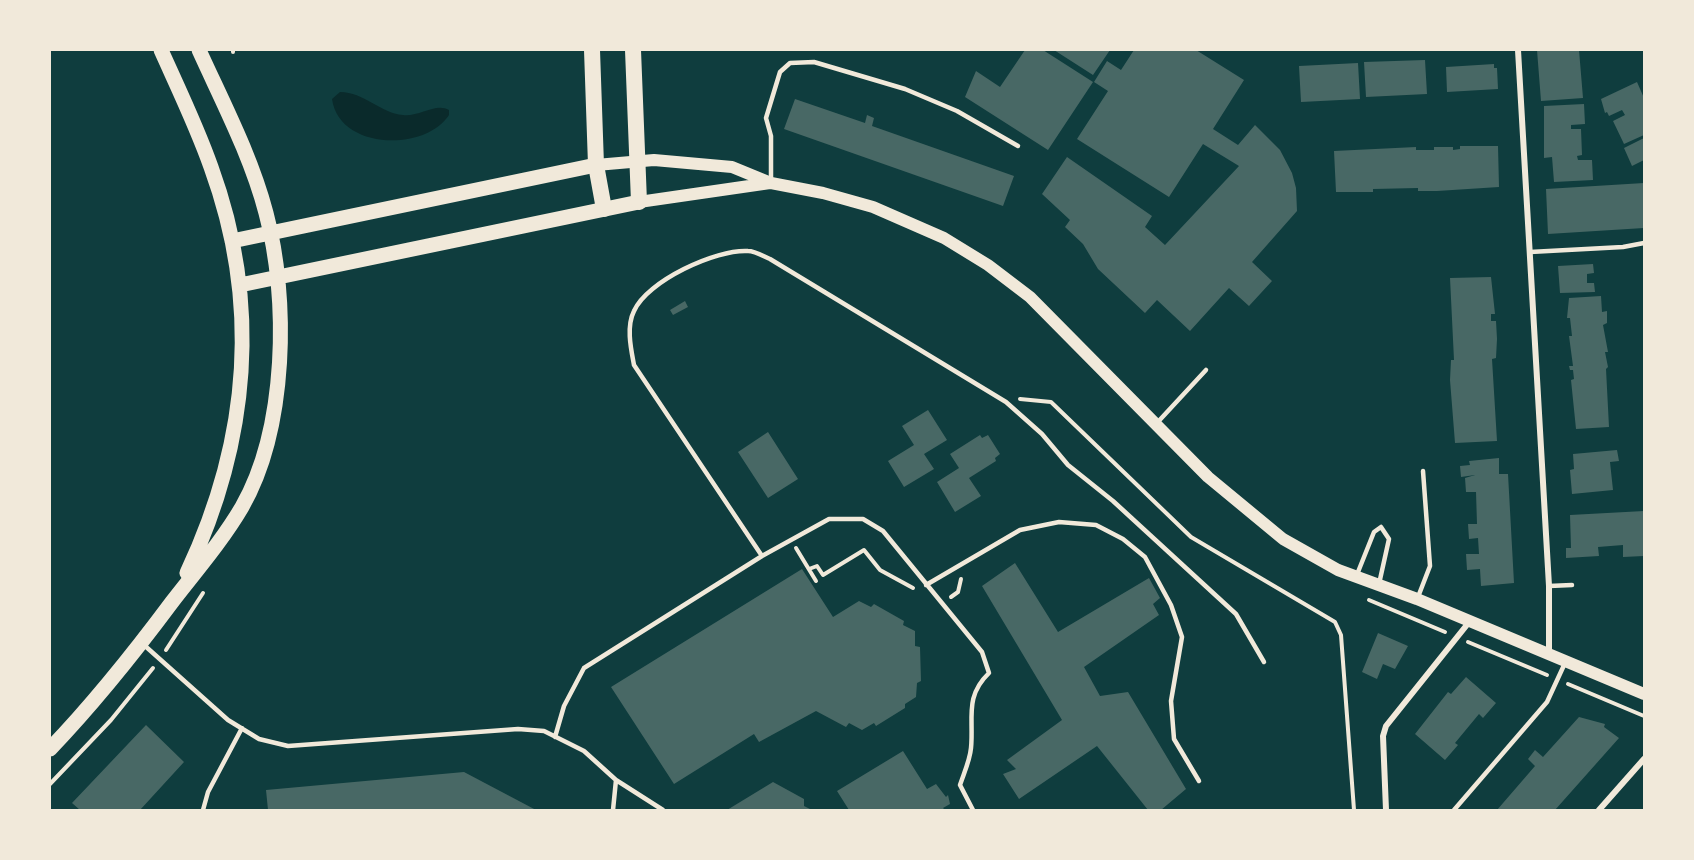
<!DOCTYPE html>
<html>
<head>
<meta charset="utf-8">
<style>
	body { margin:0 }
	#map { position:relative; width:1694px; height:860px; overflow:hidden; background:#0f3d3e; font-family:Ubuntu,sans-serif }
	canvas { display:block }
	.frame { position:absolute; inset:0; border:51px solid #f1e9da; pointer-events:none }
</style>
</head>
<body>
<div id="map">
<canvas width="1694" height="860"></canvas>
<div class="frame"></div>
</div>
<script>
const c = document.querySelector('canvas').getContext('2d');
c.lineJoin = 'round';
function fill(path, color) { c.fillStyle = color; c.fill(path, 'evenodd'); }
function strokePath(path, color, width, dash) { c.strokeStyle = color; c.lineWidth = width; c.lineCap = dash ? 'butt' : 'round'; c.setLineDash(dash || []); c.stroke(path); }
fill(new Path2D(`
	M340,92C364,92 380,113 403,115C419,117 436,102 449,110V115C425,152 339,150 332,99Z`), '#0a2a2b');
fill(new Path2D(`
	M1025,50H1043L1093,82L1048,150L965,97L976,71L1000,87Z
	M1054,50H1110L1093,75Z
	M1134,50H1196L1244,80L1213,129L1238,145L1255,125L1280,150L1292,173L1296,188L1297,211L1252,262L1272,281L1249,306L1229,288L1190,331L1157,300L1145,313L1098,269L1083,244L1065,227L1070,220L1042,194L1067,157L1152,216L1145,227L1165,245L1239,166L1203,144L1169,197L1077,139L1108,91L1094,82L1107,61L1121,70Z
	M1537,50H1579L1583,98L1541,101Z
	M1425,60L1427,94L1366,97L1364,62Z
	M1358,63L1360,99L1301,102L1299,66Z
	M1494,64V68H1497L1498,89L1447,92L1446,67Z
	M1637,82L1644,98V135L1624,144L1613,121L1625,115L1622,110L1609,116L1607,112L1605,113L1601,99Z
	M795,99L865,123L867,115L874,118L872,126L1014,176L1003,206L784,129Z
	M1584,104L1585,124L1571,125V129H1581L1582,155L1577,156L1578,160H1592L1593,180L1554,182L1552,157L1544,158V106Z
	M1644,138V160L1632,166L1624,148Z
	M1460,146H1498L1499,187L1437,191H1418V188L1373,189V192H1336L1334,151L1416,147V150H1434V147H1453V150L1460,149Z
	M1644,183V228L1548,234L1546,189Z
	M1593,264L1594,273L1587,274V283H1594L1595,292L1560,293L1558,266Z
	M1491,277L1495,314H1491V321H1496L1497,339L1496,358L1492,359L1497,441L1455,443L1450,380L1451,360H1454L1450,278Z
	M1601,296L1602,312L1607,311V323L1603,325L1608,352H1605L1608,367L1606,369L1609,427L1576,429L1571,380L1574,379L1573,370H1570L1569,366H1573L1569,336H1572L1570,318H1567L1569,298Z
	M685,301L688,307L673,315L670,310Z
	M928,410L947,440L924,454L934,469L904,487L888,461L914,445L902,426Z
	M768,432L798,479L768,498L738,452Z
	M980,435L982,438L988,435L1000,454L995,458L996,461L969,478L981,496L955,512L937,482L959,468L950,454Z
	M1617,450L1619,461L1610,462L1613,490L1572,494L1570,470L1574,469L1573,454Z
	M1499,458V474H1508L1514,583L1481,586L1480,569L1467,570L1466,554H1479L1478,538L1469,539L1468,524H1477L1476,492H1466L1465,478L1475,475L1461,477L1460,466L1470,465L1469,461Z
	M1644,511V556L1623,557V545L1598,547L1599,556L1566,558V548H1571L1570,515Z
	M1015,563L1058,632L1149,578L1160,598L1153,604L1159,615L1084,667L1100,696L1128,692L1186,789L1161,810H1148L1097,746L1019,799L1003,774L1016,769L1007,760L1062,720L982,586Z
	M802,569L833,617L859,601L871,607L874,604L904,621L903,625L915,631V646L920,647L921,681L917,683L916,697L905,704V708L876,726L874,723L862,730L849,723L846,727L816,711L759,742L754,734L674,784L611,687Z
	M1378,633L1408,646L1395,669L1383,664L1377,679L1362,672Z
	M1466,677L1496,703L1483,718L1479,714L1455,743L1458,745L1445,760L1415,734L1448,692L1451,694Z
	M1579,717L1605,724L1604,727L1619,738L1555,810H1497L1535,766L1528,759L1535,750L1543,757Z
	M146,725L184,762L140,810H80L72,803Z
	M903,751L927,789L936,784L946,797L948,795L950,804L943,808L945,810H849L837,791Z
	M464,772L536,810H268L266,790Z
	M773,782L804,799V806L812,810H727Z`), '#486865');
strokePath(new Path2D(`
	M233,50V52
	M1020,399L1051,402L1191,537L1335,622L1341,635L1354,810
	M796,548L816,581
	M809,569L817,566L823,575L864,550L880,570L913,588
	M951,597L958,592L961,579
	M1369,600L1445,632
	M1468,642L1547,675
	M166,650L203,593
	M1568,684L1644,716
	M50,784L111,720L153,668`), '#f1e9da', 4);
strokePath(new Path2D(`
	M771,182V136L766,118L780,72L790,63L814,62L905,89L957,111L1018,146
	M1530,252L1623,247L1644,243
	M1156,424L1206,370
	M762,556L634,365C631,349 626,327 634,311C647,281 716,249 748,251C755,251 763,256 770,259L1006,402L1042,434L1068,465L1113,501L1236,614L1264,662
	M1356,577L1374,532L1381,527L1389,539L1379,584
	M926,585L1020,530L1059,522L1096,525L1123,539L1145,557L1171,605L1182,637L1171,701L1174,739L1199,781
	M1549,586L1572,585
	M1418,597L1430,566L1423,471
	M144,645L228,720L259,739L288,746L518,729L544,731L584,751L616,780L663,810
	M555,737L564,706L584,668L762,556L829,519H863L883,531L982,652L989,673C964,697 974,719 971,748C970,760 964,773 960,785L973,810
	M203,810L208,792L242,728
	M613,810L616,780
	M1454,810L1547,702L1565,663`), '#f1e9da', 4.5);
strokePath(new Path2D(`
	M1518,50L1549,586V653
	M1386,810L1383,736L1386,726L1470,621
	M1599,810L1644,759`), '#f1e9da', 6);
strokePath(new Path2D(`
	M596,165L654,160L732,167L771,183L823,193L873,207L944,238L988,265L1030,297L1208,477L1283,539L1338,570L1417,599L1644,694
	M639,202L770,183`), '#f1e9da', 12);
strokePath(new Path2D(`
	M161,50C178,88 197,127 211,167C261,304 249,441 187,573
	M232,241L596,165
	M240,285L639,202
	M50,749C94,703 134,653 172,602C196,571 222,541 242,507C287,428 289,299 266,213C251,156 223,103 199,50`), '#f1e9da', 15);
strokePath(new Path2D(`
	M592,50L596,165L604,209
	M633,50L639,202`), '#f1e9da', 16);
</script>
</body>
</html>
